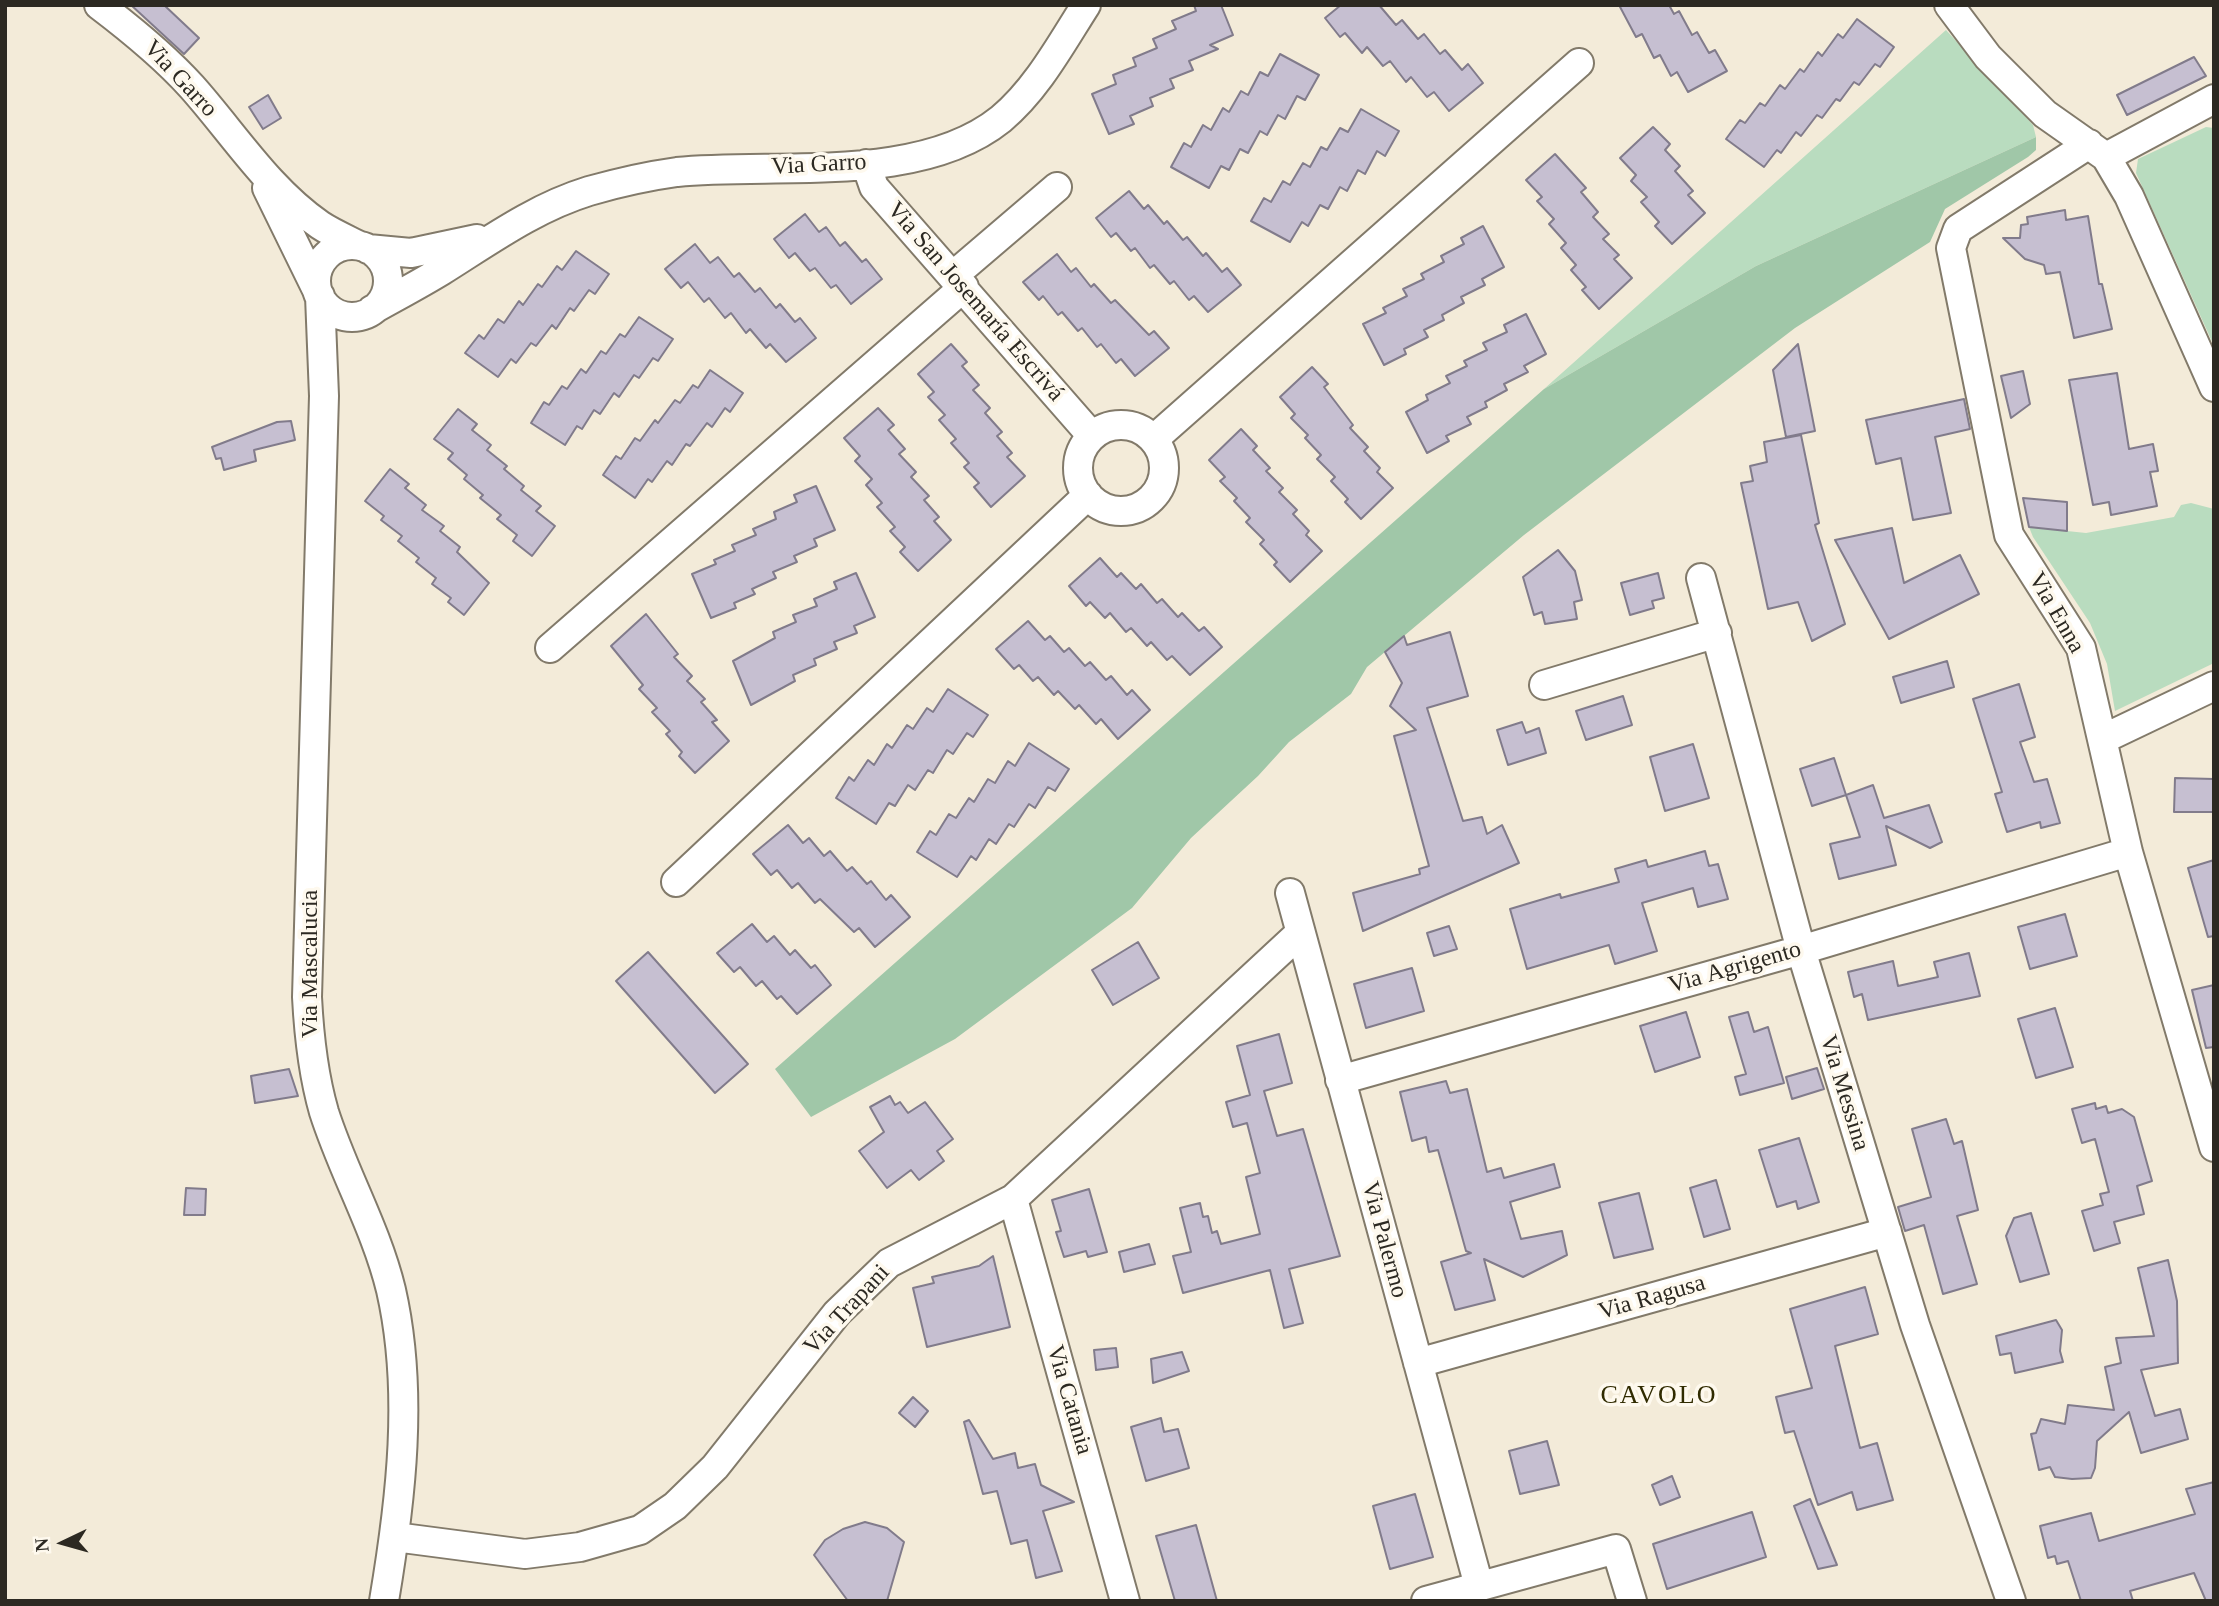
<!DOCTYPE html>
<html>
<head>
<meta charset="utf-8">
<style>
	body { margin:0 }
	#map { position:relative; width:2219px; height:1606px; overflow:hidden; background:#f3ebd9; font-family:"Times New Roman",serif }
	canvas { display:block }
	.frame { position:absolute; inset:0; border:7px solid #2c2922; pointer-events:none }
	.north { position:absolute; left:28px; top:1508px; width:70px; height:70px; -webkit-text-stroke:5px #fef9ee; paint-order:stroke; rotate:265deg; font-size:19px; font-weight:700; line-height:28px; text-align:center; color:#2c2922 }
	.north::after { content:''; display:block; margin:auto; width:24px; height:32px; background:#2c2922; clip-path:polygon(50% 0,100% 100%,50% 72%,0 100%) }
</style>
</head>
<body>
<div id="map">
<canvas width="2219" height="1606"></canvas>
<div class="frame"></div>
<div class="north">N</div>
</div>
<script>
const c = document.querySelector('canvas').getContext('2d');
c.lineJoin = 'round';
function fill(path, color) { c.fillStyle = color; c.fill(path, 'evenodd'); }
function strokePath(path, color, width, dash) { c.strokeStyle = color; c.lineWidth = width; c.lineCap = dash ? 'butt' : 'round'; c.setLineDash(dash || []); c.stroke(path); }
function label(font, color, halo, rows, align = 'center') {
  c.font = font + ' "Times New Roman",serif'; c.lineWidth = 7; c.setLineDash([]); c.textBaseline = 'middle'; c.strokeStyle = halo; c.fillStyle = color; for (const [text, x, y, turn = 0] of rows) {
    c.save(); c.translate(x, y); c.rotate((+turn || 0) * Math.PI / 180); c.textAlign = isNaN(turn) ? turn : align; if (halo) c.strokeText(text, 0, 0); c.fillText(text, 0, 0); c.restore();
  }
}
fill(new Path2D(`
	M1946,30L2033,125L2036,137L1756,266L1544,389Z
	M2206,127L2214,128V346L2136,173L2138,159Z
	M2191,503L2214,509V663L2115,711L2107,664L2090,623L2033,537L2029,527L2086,533L2174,517L2181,505Z`), '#b9dcbf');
fill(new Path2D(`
	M2036,137V150L2028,157L1945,209L1930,242L1795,328L1524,535L1367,667L1351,694L1289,742L1258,776L1191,838L1132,908L955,1039L811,1117L775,1069L1544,389L1756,266Z`), '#a0c7a8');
const building = new Path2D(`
	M131,5H164L199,38L184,54Z
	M1194,5H1221L1233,35L1210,45L1218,49L1189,61L1193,70L1170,79L1174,88L1150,98L1153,106L1130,116L1134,124L1109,134L1092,94L1116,84L1113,75L1136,66L1133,58L1157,48L1153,39L1176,29L1172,21L1196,11Z
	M1341,5H1379L1396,25L1402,20L1418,39L1424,34L1440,54L1445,50L1462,70L1468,64L1483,83L1449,111L1434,92L1427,97L1411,77L1406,82L1390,61L1383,66L1367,47L1362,53L1345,33L1340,37L1325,18Z
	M1619,5H1669L1674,14L1679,11L1692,35L1697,32L1709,53L1715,50L1727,71L1688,92L1677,72L1671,76L1660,55L1654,58L1642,34L1636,37Z
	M1857,19L1894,47L1880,67L1875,64L1859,85L1854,82L1840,101L1836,99L1822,118L1817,115L1801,136L1796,132L1781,153L1777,150L1764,167L1726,139L1740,120L1745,123L1760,103L1765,106L1780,85L1785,89L1800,69L1804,72L1818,52L1822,56L1838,34L1843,38Z
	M1280,54L1319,75L1305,100L1297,96L1285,119L1278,115L1267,135L1260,131L1248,153L1240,149L1229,170L1221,166L1209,188L1171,167L1184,143L1191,147L1203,125L1211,130L1223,108L1229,112L1241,91L1248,95L1260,72L1268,76Z
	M2194,57L2206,76L2127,115L2117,95Z
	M268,95L281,118L263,129L249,107Z
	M1361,109L1399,131L1385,156L1377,151L1365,174L1358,170L1347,191L1340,187L1328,209L1320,205L1308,226L1302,222L1290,242L1251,221L1264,198L1271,202L1283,181L1290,185L1303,163L1310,167L1321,147L1327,150L1340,128L1348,132Z
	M1653,127L1670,144L1665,150L1680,166L1675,171L1693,191L1688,195L1705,213L1672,244L1655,226L1659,222L1641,202L1647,197L1631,181L1636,175L1620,158Z
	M1555,154L1586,188L1581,192L1598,212L1593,217L1609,234L1603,239L1619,255L1614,259L1632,278L1599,309L1582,290L1586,287L1571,270L1576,265L1561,248L1566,243L1549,224L1554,219L1537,201L1542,197L1526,180Z
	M1129,191L1144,209L1148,205L1164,224L1167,221L1183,240L1187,237L1203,256L1206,253L1222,272L1227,268L1241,285L1208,312L1194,296L1189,300L1174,281L1170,284L1154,265L1150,268L1135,248L1131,251L1116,233L1111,237L1096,218Z
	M2065,210L2066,220L2088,216L2099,284H2102L2112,329L2074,338L2060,272L2046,274L2044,265L2025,259L2003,238H2020L2021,225L2028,224L2027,217Z
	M805,214L819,232L826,227L840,246L845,242L862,262L866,259L882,279L851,304L836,285L831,288L815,268L810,271L795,253L789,258L774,239Z
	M1483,226L1504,267L1482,279L1485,285L1461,297L1464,303L1442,315L1444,320L1424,330L1428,337L1404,349L1406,354L1384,365L1363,324L1386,313L1383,308L1407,296L1403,289L1424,279L1421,274L1444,262L1441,256L1464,244L1461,238Z
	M695,244L710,263L718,257L734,277L739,273L755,292L760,288L776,308L780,304L795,322L800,318L816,338L786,362L770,344L766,348L750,329L746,333L731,313L725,318L709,298L704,302L688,282L681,288L665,269Z
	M576,251L609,274L595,294L589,290L574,311L570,308L556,329L552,325L536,346L531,343L516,363L511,359L498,377L465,353L479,335L484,339L498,319L504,323L519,301L523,305L538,284L542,287L557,266L562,270Z
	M1057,254L1071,272L1076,268L1091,287L1094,284L1111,303L1115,300L1149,335L1154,331L1169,348L1135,376L1121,359L1116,363L1101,344L1097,347L1082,328L1078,331L1062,312L1058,315L1043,296L1039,300L1023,282Z
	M1526,314L1546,354L1524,366L1528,372L1504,384L1507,390L1485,402L1487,407L1467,417L1471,424L1446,436L1449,441L1427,453L1406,412L1428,400L1426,395L1450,383L1446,376L1467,366L1464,361L1487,350L1483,343L1507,332L1504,325Z
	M639,317L673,339L658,361L653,358L639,378L634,375L619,397L614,393L600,414L594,410L582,429L577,426L565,445L531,423L544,402L549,405L562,386L567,389L581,369L586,373L601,351L606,354L620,334L625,337Z
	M951,344L967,362L962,366L979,385L973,390L990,408L985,413L1002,432L997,436L1012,453L1007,457L1025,476L991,507L974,487L979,483L964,467L969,463L951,443L956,439L939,420L945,415L928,397L934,392L918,374Z
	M1798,344L1815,431L1786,437L1773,370Z
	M1312,367L1328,384L1324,387L1353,425L1350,428L1368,447L1364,451L1380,468L1377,472L1393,488L1361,519L1345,502L1348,499L1331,481L1335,477L1317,459L1321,455L1305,438L1308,435L1291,418L1295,414L1280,397Z
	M710,370L743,393L730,412L725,408L712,427L707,423L690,446L686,444L672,465L667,461L652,482L648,479L635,498L603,475L616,456L621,459L635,438L640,441L655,420L658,423L675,400L680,403L693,385L698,388Z
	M2023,371L2030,404L2011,418L2001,376Z
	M2117,373L2129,449L2153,444L2158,471L2150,472L2157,506L2111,515L2109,502L2093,505L2069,380Z
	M1964,399L1970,429L1935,437L1951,513L1913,520L1901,458L1876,464L1866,420Z
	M878,408L894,425L888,430L905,449L899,454L916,472L911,477L929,496L924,500L939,517L934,521L951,540L918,571L900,552L905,547L890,531L895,527L877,507L882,503L866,485L872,479L855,461L860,456L844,438Z
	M458,409L477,424L472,430L491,445L487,450L507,466L504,469L524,486L521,490L541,506L536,511L555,526L532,556L513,541L517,535L497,519L501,515L480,498L483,495L464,479L467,475L448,459L453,453L434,439Z
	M291,421L295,440L254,450L256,461L224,470L221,458L216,459L212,447L277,422Z
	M1241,429L1257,446L1253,450L1270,468L1266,471L1283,488L1279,492L1297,510L1293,514L1309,531L1306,535L1322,551L1290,582L1274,565L1277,562L1260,544L1264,540L1246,522L1250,518L1234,501L1237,498L1220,481L1225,477L1209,460Z
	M1801,435L1819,523L1815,525L1845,624L1812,641L1798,602L1768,609L1741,483L1753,481L1750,466L1767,462L1764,442Z
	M390,469L409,484L405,488L426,505L422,510L444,526L440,531L460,547L457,552L489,583L464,615L448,602L451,598L432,584L436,578L416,562L419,558L398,541L402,536L381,520L384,516L365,501Z
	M816,486L835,530L814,539L817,546L794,556L797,562L773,572L776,578L752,589L755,594L734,603L736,608L711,618L692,574L716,564L714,560L735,551L732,545L756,535L753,529L776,519L774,512L797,502L794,495Z
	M2023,498L2067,502V531L2029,527Z
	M1892,528L1904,583L1960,555L1979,594L1889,639L1835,540Z
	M1558,550L1575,571L1582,600L1574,602L1577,619L1545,624L1542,612L1534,615L1523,577Z
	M1100,558L1117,577L1121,573L1136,589L1141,584L1157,603L1162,599L1178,617L1182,613L1199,631L1204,627L1222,647L1190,675L1172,656L1167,660L1151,642L1147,646L1131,628L1126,632L1110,613L1105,618L1090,602L1086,606L1069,586Z
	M856,573L875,617L854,626L857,633L834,642L837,649L814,659L816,665L793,675L795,681L751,705L733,661L775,638L773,632L796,622L793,615L817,606L814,599L837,589L834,582Z
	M1658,573L1664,598L1652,601L1654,608L1630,615L1621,583Z
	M646,614L678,654L674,657L692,676L687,681L705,699L701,702L717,720L712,722L729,741L695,773L679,756L682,752L666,734L670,731L652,712L657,708L639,689L643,685L611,646Z
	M1028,621L1045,640L1050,636L1064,652L1069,648L1085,666L1090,662L1106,680L1111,676L1127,695L1132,690L1150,710L1118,739L1101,719L1096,724L1079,705L1075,709L1058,691L1054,695L1038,677L1033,681L1019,665L1014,669L996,649Z
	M1450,632L1468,696L1427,708L1463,821L1482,817L1487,834L1502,825L1519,863L1363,931L1353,893L1420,874L1419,869L1429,866L1394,736L1416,730L1390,706L1402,683L1385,652L1404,636L1407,645Z
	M1947,661L1954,687L1901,703L1893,677Z
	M2019,684L2035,737L2020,742L2034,782L2047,779L2060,823L2041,828L2040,822L2007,832L1995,794L2002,792L1973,699Z
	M948,689L988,715L973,737L967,733L953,754L947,750L933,773L928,770L915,790L908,785L895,806L889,803L876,824L836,798L849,777L854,781L868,760L874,765L887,744L892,748L907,725L913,729L927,708L933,712Z
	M1623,696L1632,725L1586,740L1576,711Z
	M1522,722L1526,733L1539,728L1546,753L1508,765L1497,730Z
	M1029,743L1069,769L1055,791L1048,787L1035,808L1029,804L1014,827L1009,824L996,844L989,839L976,860L971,856L957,877L917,852L930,831L936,835L949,814L956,818L969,798L974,802L988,779L995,783L1008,761L1015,766Z
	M1693,744L1709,798L1665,811L1650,757Z
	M1834,758L1846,795L1812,806L1800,769Z
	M2175,778L2214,779V812H2174Z
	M1873,785L1884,818L1929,805L1942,842L1930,848L1886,826L1896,865L1839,879L1830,844L1860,837L1846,795Z
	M788,825L803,843L809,838L824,856L830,851L847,871L852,867L867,884L871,881L886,900L891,895L910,917L875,947L859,928L854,932L820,899L815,903L798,883L792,888L777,870L771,875L753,854Z
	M1705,851L1709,866L1718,864L1728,899L1698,907L1693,888L1642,903L1657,951L1615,964L1609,945L1527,969L1510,909L1560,894L1561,898L1619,882L1615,869L1646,860L1648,867Z
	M2214,860V936L2208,937L2188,868Z
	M2065,914L2077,956L2030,969L2018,927Z
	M752,924L767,942L774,936L790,955L795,950L811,968L815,965L831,985L797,1014L781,996L777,999L762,981L756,986L740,967L734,972L717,953Z
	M1449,926L1457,949L1434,956L1427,933Z
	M1138,942L1159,978L1113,1005L1092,970Z
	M648,952L748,1064L715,1093L616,981Z
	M1969,953L1980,996L1868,1020L1862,994L1854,997L1848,972L1893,961L1898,986L1938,977L1934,962Z
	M1412,968L1424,1011L1366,1028L1354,984Z
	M2214,985V1047L2206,1048L2192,990Z
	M2055,1008L2073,1067L2036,1078L2018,1019Z
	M1686,1012L1700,1057L1655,1072L1640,1026Z
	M1748,1012L1754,1032L1768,1027L1784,1083L1740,1095L1735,1077L1746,1074L1729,1017Z
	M1279,1034L1292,1083L1264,1091L1277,1136L1303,1129L1340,1256L1289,1269L1303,1323L1284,1328L1270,1270L1183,1293L1173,1256L1191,1252L1180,1208L1200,1203L1203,1217L1208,1216L1212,1233L1217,1231L1221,1244L1260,1234L1246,1177L1260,1173L1247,1123L1233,1127L1226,1102L1250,1095L1237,1046Z
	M1817,1068L1824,1089L1792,1099L1786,1077Z
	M289,1069L298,1096L255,1103L251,1076Z
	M1446,1081L1450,1093L1467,1089L1487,1172L1501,1168L1504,1178L1554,1164L1560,1187L1510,1202L1521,1239L1562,1231L1567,1255L1523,1277L1484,1259L1495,1300L1455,1310L1441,1262L1471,1253L1466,1251L1438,1150L1429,1152L1426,1137L1412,1141L1400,1092Z
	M890,1096L895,1105L900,1102L908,1113L925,1102L953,1139L937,1151L944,1161L919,1180L911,1170L887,1188L859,1151L884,1132L870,1107Z
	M2095,1103L2096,1109L2106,1106L2108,1113L2122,1109L2134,1117L2152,1181L2137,1186L2144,1214L2114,1222L2120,1243L2094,1251L2082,1211L2103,1205L2100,1194L2109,1192L2095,1139L2082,1143L2072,1109Z
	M1946,1119L1954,1144L1962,1141L1978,1210L1957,1216L1977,1284L1943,1294L1924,1225L1905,1231L1898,1207L1931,1197L1912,1129Z
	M1799,1138L1819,1202L1798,1209L1796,1201L1777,1207L1759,1150Z
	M1716,1180L1730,1229L1704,1237L1690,1188Z
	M186,1188L206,1189L205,1215H184Z
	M1089,1189L1107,1252L1088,1257L1086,1251L1064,1257L1056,1232L1061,1231L1052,1200Z
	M1639,1193L1653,1249L1614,1258L1599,1203Z
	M2031,1213L2049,1274L2020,1282L2006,1236L2014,1218Z
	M1149,1244L1155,1264L1124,1272L1119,1252Z
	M993,1256L1010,1327L927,1347L913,1288L934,1283L932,1277L979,1266Z
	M2168,1260L2177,1301L2178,1363L2141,1370L2155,1416L2180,1409L2188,1439L2141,1453L2129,1412L2097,1441L2095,1468L2091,1478L2072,1479L2055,1477L2050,1467L2039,1470L2031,1434L2036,1433L2041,1419L2065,1424L2068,1405L2114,1410L2105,1367L2121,1363L2116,1338L2154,1336L2138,1268Z
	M1865,1287L1878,1334L1835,1346L1860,1448L1877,1443L1893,1500L1857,1510L1852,1492L1818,1505L1794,1431L1785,1433L1776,1397L1812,1388L1790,1309Z
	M2056,1320L2062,1330L2060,1351L2063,1362L2015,1373L2011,1353L2000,1355L1996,1336Z
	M1116,1348L1118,1367L1096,1370L1094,1350Z
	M1182,1352L1189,1371L1153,1383L1151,1359Z
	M913,1397L928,1411L915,1427L899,1413Z
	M1161,1418L1164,1432L1178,1429L1189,1468L1146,1481L1131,1427Z
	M969,1420L993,1459L1015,1453L1018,1468L1035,1464L1041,1485L1074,1502L1043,1511L1062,1571L1036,1578L1027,1540L1011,1544L997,1491L983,1494L964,1422Z
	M1547,1441L1559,1485L1520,1494L1509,1451Z
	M1672,1476L1680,1497L1660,1505L1652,1485Z
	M2214,1482V1601H2206L2194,1573L2130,1591L2133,1601H2081L2068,1561L2057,1564L2055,1556L2048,1558L2040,1526L2091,1513L2099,1541L2195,1514L2186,1489Z
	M1415,1494L1433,1557L1390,1569L1373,1506Z
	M1810,1499L1837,1565L1818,1569L1794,1506Z
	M1752,1512L1766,1557L1667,1589L1653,1544Z
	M865,1522L887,1528L904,1542L887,1601H848L814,1555L825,1540L843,1529Z
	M1196,1525L1217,1601H1175L1156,1536Z`);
fill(building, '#c6bfd1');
strokePath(building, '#817b8b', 2);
const minor = new Path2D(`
	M99,5C132,30 164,56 192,87C233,133 268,189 320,225C332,233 346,239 358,245
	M1949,5L1988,57L2045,114L2106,157L2129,196L2214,387
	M2089,144L1958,229L1951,248L2009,535L2081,648L2128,852L2214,1147
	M2106,157L2214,99
	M866,164L874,187L1092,436
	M267,188L317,290
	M316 281a36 36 0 1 1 72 0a36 36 0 1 1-72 0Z
	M368,249L411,253L477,239
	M954,275L1057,187
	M320,296L324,396L307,997C309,1036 313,1074 324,1112C343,1172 376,1228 391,1290C414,1391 401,1500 384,1601
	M372,310C395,297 418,285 441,271C489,241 534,208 589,191C617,183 648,176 677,172C775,162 919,185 1001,119C1037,89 1061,44 1086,5
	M1078 468a43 43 0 1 1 86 0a43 43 0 1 1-86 0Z
	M1154,439L1579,63
	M1701,578L1801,950L1915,1325L2011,1601
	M550,648L964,287
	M1544,685L1717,633
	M2103,739L2214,686
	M676,882L1088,495
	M1290,893L1479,1586
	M1340,1080L1801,950L2128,852
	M1013,1199L1125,1601
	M1418,1363L1887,1232
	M395,1537L525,1554L580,1547L640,1530L675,1506L715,1467L837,1313L889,1263L1013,1199L1300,933
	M1426,1601L1616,1549L1632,1601`);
strokePath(minor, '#827a6a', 32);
strokePath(minor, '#fff', 28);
label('24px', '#2c2922', '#fef9ee', [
	["Via Garro",180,79,47],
	["Via Garro",819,165,-3],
	["Via San Josemaría Escrivá",975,302,49],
	["Via Enna",2056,613,60],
	["Via Mascalucia",311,964,-90],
	["Via Agrigento",1735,968,-16],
	["Via Messina",1844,1093,73],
	["Via Palermo",1384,1240,75],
	["Via Ragusa",1652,1298,-16],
	["Via Trapani",847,1310,-47],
	["Via Catania",1069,1400,74]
]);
c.letterSpacing = '2px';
label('26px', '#302b00', '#fef9ee', [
	["CAVOLO",1659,1396]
]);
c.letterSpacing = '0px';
</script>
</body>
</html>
